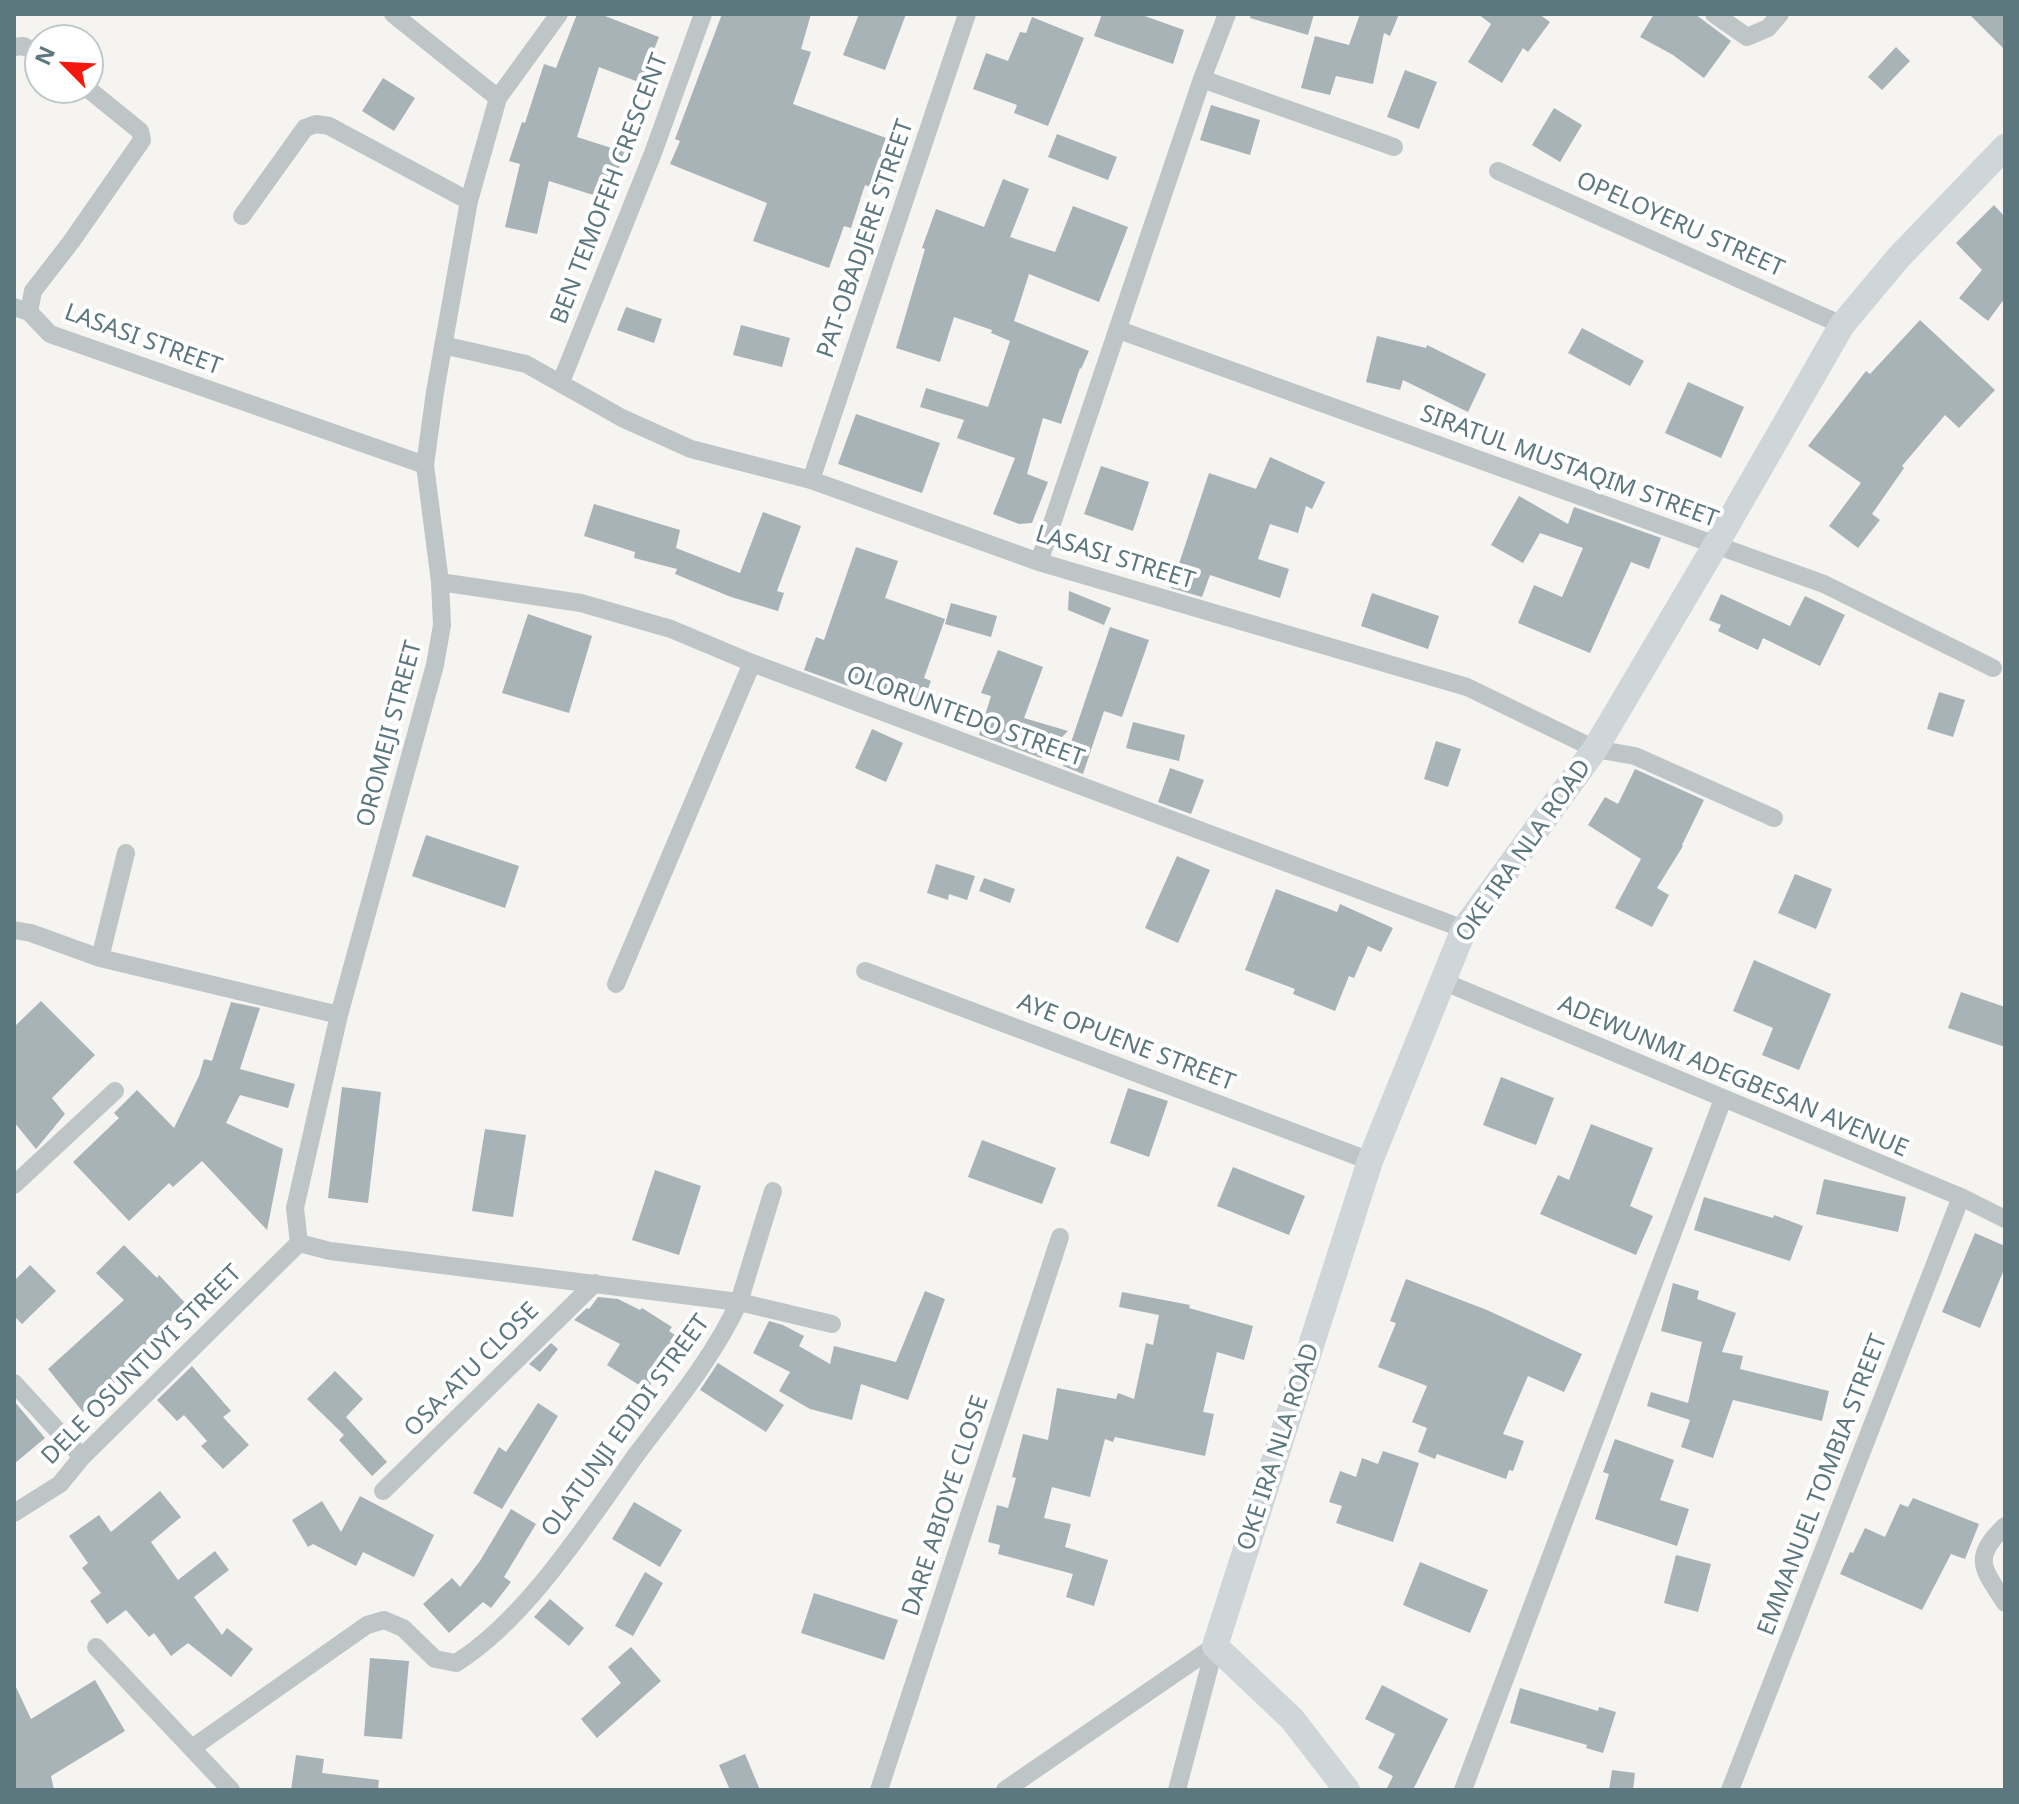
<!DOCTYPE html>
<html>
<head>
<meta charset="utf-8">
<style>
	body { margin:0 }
	#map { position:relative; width:2019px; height:1804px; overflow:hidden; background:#f5f4f0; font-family:"Noto Sans",sans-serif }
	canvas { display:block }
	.frame { position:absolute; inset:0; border:16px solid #5c777e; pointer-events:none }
	.north { position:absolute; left:24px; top:24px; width:80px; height:80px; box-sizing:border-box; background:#fff; border:2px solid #bec9cb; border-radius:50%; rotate:294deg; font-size:22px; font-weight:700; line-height:32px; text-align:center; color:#5c777e }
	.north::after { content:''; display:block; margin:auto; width:28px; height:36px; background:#f6170f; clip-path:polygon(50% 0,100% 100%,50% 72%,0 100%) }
</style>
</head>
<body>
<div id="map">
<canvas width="2019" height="1804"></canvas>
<div class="frame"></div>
<div class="north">N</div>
</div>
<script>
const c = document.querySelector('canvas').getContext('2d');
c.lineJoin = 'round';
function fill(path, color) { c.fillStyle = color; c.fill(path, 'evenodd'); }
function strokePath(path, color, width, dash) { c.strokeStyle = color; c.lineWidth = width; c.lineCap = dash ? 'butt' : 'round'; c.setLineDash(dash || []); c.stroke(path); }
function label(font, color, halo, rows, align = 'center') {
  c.font = font + ' "Noto Sans",sans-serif'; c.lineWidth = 8; c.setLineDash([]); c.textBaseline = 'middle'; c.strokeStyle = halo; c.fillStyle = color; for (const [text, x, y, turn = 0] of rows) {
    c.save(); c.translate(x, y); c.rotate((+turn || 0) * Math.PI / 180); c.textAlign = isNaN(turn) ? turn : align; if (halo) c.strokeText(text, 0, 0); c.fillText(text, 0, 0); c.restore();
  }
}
fill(new Path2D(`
	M577,14H600L659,37L641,83L599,67L577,137L624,152L609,200L549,181L537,234L505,227L520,164L509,161L522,122L525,123L544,64L556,68Z
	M722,14H811L801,49L811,52L793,104L908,146L890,194L865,185L851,228L844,226L829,268L753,241L767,203L670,164L680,141L675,139Z
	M859,14H906L885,70L843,55Z
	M1102,14H1139L1184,30L1173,64L1094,36Z
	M1251,14H1314L1308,35L1250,18Z
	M1360,14H1399L1390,36L1384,33L1373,84L1336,76L1330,95L1301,88L1315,36L1349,45Z
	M1478,14H1539L1550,22L1528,52L1523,48L1502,83L1468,62L1491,24Z
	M1654,14H1695L1731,41L1704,78L1673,55L1640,37Z
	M1969,14H2005V50Z
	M1032,17L1084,38L1048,126L1014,113L1017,105L973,89L986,53L1008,61L1020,32L1026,33Z
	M1896,47L1910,61L1882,90L1868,77Z
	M1405,70L1437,82L1419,129L1387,117Z
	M383,78L415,98L394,131L362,111Z
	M1211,105L1260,120L1250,155L1200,140Z
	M1554,108L1582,125L1560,162L1532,145Z
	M1057,134L1117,157L1108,180L1048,157Z
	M1003,179L1029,189L1010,237L1055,252L1073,206L1128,227L1099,302L1029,274L1014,321L1089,351L1081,369L1080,368L1061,424L1043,418L1027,474L1048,482L1032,523L1019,524L993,514L1015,458L957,438L964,420L920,407L926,388L988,407L1010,341L991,333L992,330L954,317L940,362L896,348L925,249L922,248L936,209L984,227Z
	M1994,205L2005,217V298L1988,321L1959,298L1982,270L1956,243Z
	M626,307L662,319L654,343L617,330Z
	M1920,320L1995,390L1959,428L1945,415L1902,466L1904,468L1872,514L1880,520L1858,548L1829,526L1861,483L1808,446L1866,371L1870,374Z
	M741,325L790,338L782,367L733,355Z
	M1582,328L1644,361L1630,386L1568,353Z
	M1377,336L1426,348L1427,345L1486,374L1468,412L1403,380L1400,390L1366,382Z
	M1688,382L1744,407L1721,458L1665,433Z
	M856,414L940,443L922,493L838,464Z
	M1270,457L1325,482L1312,509L1306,506L1298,533L1270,524L1258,559L1289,569L1280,598L1210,575L1202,597L1171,588L1209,473L1256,489Z
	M1101,466L1149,482L1133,531L1084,514Z
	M1519,496L1568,524L1574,507L1661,538L1649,569L1631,562L1590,653L1518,623L1534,585L1562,597L1583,548L1540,533L1523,563L1491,545Z
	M594,504L680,530L676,548L740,573L763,512L801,526L777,591L784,593L778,611L731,597L675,574L677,569L634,558L635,552L584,536Z
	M856,547L898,561L885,598L945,619L924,678L931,681L921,707L852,682L851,687L804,670L816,637L824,640Z
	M1069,591L1111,608L1104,625L1068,610Z
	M1372,593L1439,616L1428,649L1361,626Z
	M1721,594L1790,626L1805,596L1845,615L1820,666L1763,638L1758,650L1718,631L1721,625L1709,620Z
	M951,603L997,616L991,637L945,624Z
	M528,614L592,636L569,713L502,693Z
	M1110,627L1149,640L1122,717L1104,711L1083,774L1063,766Z
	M998,650L1043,667L1024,718L1068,731L1041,758L979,735L991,696L981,693Z
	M1939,692L1965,700L1953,737L1927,729Z
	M1133,722L1185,735L1179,761L1126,748Z
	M872,729L903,743L886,782L855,768Z
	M1436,741L1461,749L1448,787L1424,779Z
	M1170,768L1204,780L1191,814L1158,802Z
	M1635,769L1704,800L1682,845L1683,846L1657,888L1669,895L1652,927L1615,908L1641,859L1588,825L1605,797L1618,804Z
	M426,835L519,866L505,908L412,876Z
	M1177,856L1210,870L1178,943L1145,928Z
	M936,864L975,876L967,900L949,894L948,900L927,893Z
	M1795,874L1832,889L1816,929L1778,913Z
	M984,878L1015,889L1010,903L979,891Z
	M1276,889L1337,912L1340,904L1393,928L1381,952L1368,946L1354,978L1349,976L1335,1011L1293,994L1295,989L1245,970Z
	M1754,960L1831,994L1799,1070L1762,1055L1773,1028L1733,1011Z
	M1961,992L2005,1007V1047L1948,1028Z
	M41,1001L95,1055L52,1098L65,1114L36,1149L14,1122V1027Z
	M231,1002L260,1008L240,1069L295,1084L288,1108L240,1095L226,1123L283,1149L267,1230L202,1161L173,1187L169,1183L129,1221L73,1162L119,1118L114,1113L137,1090L174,1128L199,1076L204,1059L212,1061Z
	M1501,1077L1554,1098L1536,1145L1483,1125Z
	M342,1087L381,1092L368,1203L328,1198Z
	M1128,1088L1168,1101L1149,1157L1110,1143Z
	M1591,1124L1653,1148L1630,1206L1653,1216L1636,1255L1540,1214L1558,1175L1569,1180Z
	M485,1129L526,1135L513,1217L472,1211Z
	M982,1140L1056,1168L1042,1204L968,1177Z
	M1233,1167L1305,1196L1289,1235L1217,1206Z
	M655,1170L701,1186L679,1255L632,1240Z
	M1824,1179L1906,1197L1898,1232L1816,1214Z
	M1704,1197L1773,1218L1774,1215L1803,1226L1790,1261L1694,1230Z
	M1975,1233L2005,1246V1267L1980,1328L1942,1312Z
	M124,1245L157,1278L159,1275L187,1305L138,1353L142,1358L83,1412L48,1369L124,1300L96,1273Z
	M30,1265L56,1291L22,1324L14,1316V1281Z
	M1406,1279L1487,1310L1582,1354L1564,1392L1528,1376L1503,1434L1524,1441L1513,1471L1509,1470L1506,1479L1437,1454L1435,1459L1418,1452L1427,1428L1412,1422L1427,1386L1378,1367L1396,1323L1390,1321Z
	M1673,1283L1699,1291L1697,1299L1736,1313L1722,1352L1743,1356L1740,1369L1829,1391L1822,1421L1733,1400L1713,1458L1681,1447L1690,1420L1647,1406L1651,1392L1688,1403L1702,1342L1661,1331Z
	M925,1291L945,1299L908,1400L861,1384L852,1420L810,1409L779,1391L790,1372L753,1353L769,1321L783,1325L804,1336L799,1346L830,1364L834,1346L896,1362Z
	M1122,1292L1190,1305L1189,1308L1253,1326L1244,1360L1217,1352L1203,1412L1214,1414L1205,1456L1115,1437L1113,1442L1105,1439L1090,1497L1052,1487L1044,1518L1071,1524L1065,1547L1108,1560L1094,1606L1066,1597L1073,1574L998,1554L1000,1545L988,1542L997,1505L1008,1508L1016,1478L1012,1477L1023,1434L1048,1440L1057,1388L1116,1399L1118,1393L1134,1399L1146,1343L1153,1345L1159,1315L1119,1307Z
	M598,1297L618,1299L640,1310L642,1308L672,1327L669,1331L679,1338L647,1390L607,1365L620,1344L574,1320L587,1308L589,1309Z
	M551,1343L558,1349L540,1372L529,1364Z
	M718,1363L784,1405L766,1432L700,1390Z
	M192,1366L231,1411L223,1417L249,1445L223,1469L201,1446L207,1441L184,1415L177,1421L157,1400Z
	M335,1371L363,1399L346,1417L387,1462L372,1476L339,1440L344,1435L307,1399Z
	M14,1401L45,1438L14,1464Z
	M538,1403L558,1416L502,1509L473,1493L499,1447L506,1452Z
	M1615,1439L1674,1460L1660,1500L1689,1509L1677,1546L1595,1519L1609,1474L1603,1472Z
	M1383,1451L1419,1463L1393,1542L1336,1523L1342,1506L1329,1502L1340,1471L1356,1477L1362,1458L1378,1464Z
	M160,1491L181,1517L151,1542L178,1580L215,1551L229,1570L194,1597L222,1635L227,1628L253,1649L231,1677L188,1643L171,1656L154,1633L149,1637L126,1610L107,1624L90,1601L101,1593L82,1568L88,1563L69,1536L99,1515L111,1532Z
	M360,1496L434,1535L414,1577L363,1552L356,1566L313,1544L308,1547L292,1520L322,1501L341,1532Z
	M1913,1498L1979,1524L1965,1559L1951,1554L1922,1610L1840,1574L1850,1552L1853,1553L1865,1528L1885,1537L1900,1504L1908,1507Z
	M634,1502L682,1530L660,1567L612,1539Z
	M511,1509L536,1524L504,1577L511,1582L491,1608L483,1602L449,1633L423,1604L452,1578L460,1587L480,1561Z
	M1676,1555L1711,1564L1698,1612L1664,1603Z
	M1420,1562L1488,1590L1470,1633L1403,1605Z
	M645,1572L663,1583L633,1636L615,1626Z
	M814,1593L898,1620L884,1660L801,1633Z
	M550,1599L584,1628L569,1646L534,1617Z
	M631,1647L661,1681L597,1738L581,1719L621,1683L608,1667Z
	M370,1658L409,1661L402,1739L364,1736Z
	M95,1680L125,1731L51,1776L54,1790H14V1683L31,1719Z
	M1382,1685L1448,1719L1413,1790H1386L1393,1776L1378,1768L1395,1734L1365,1719Z
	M1520,1688L1598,1711L1599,1707L1616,1712L1603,1753L1586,1748L1587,1745L1510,1723Z
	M745,1754L760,1790H730L719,1765Z
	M296,1755L324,1759L322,1773L379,1780L378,1790H291Z
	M1612,1770L1635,1773L1633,1790H1609Z`), '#a7b3b6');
strokePath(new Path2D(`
	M393,14L498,98
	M1714,14L1747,37L1768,28L1780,14
	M14,47L23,46L40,54
	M1202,79L1394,147
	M1498,171L1842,325
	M242,216L305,128L316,124L329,126L469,201
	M14,307L29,312L50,334L425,465
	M29,312L33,291L71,242L142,140L140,131L87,88
	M1119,330L1824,584L1993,668
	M443,345L526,364L622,418L691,449L811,480L1039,562L1467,687L1595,749L1635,756L1774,818
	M561,382L653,153L703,14
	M811,480L967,14
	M1039,562L1202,79L1227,14
	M440,582L581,603L671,629L752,663L1464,929
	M14,930L31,933L100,958L339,1015
	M100,958L126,853
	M865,971L1370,1161
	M1442,981L1961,1197L2005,1219
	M616,984L752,663
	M14,1185L115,1091
	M773,1191L739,1302L832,1324
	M299,1243L295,1208L339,1015L435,665L442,625L440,582L425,465L435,392L469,201L498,98L559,14
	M14,1383L82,1457
	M383,1491L595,1283
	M14,1513L60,1484L82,1457L299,1243
	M2005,1526C1971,1559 1983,1568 2005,1603
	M96,1647L231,1790
	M192,1748L367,1625L384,1620L403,1628L435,1659L456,1663C526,1620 588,1522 636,1455C673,1406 713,1358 739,1302L330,1251L299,1243
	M879,1790L1060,1237
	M1005,1790L1215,1646
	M1177,1790L1215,1646
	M1463,1790L1723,1099
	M1730,1790L1961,1197`), '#bec5c7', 18);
strokePath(new Path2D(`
	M1347,1790L1292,1719L1215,1646L1370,1161L1464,929L1595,749L1715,546L1842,325L1899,257L2005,147`), '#ced6d9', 26);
label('24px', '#5c777e', '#fff', [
	["BEN TEMOFEH CRESCENT",610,189,-69],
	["OPELOYERU STREET",1680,225,24],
	["PAT-OBADJERE STREET",866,239,-71],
	["LASASI STREET",143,340,20],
	["SIRATUL MUSTAQIM STREET",1569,467,20],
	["LASASI STREET",1115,558,17],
	["OLORUNTEDO STREET",965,717,20],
	["OROMEJI STREET",390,734,-75],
	["OKE IRA NLA ROAD",1524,851,-55],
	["AYE OPUENE STREET",1126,1043,21],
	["ADEWUNMI ADEGBESAN AVENUE",1733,1077,23],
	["DELE OSUNTUYI STREET",142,1365,-45],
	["OSA-ATU CLOSE",472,1370,-45],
	["OLATUNJI EDIDI STREET",626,1426,-54],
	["OKE IRA NLA ROAD",1279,1447,-72],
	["EMMANUEL TOMBIA STREET",1823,1485,-69],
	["DARE ABIOYE CLOSE",946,1506,-72]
]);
</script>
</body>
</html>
